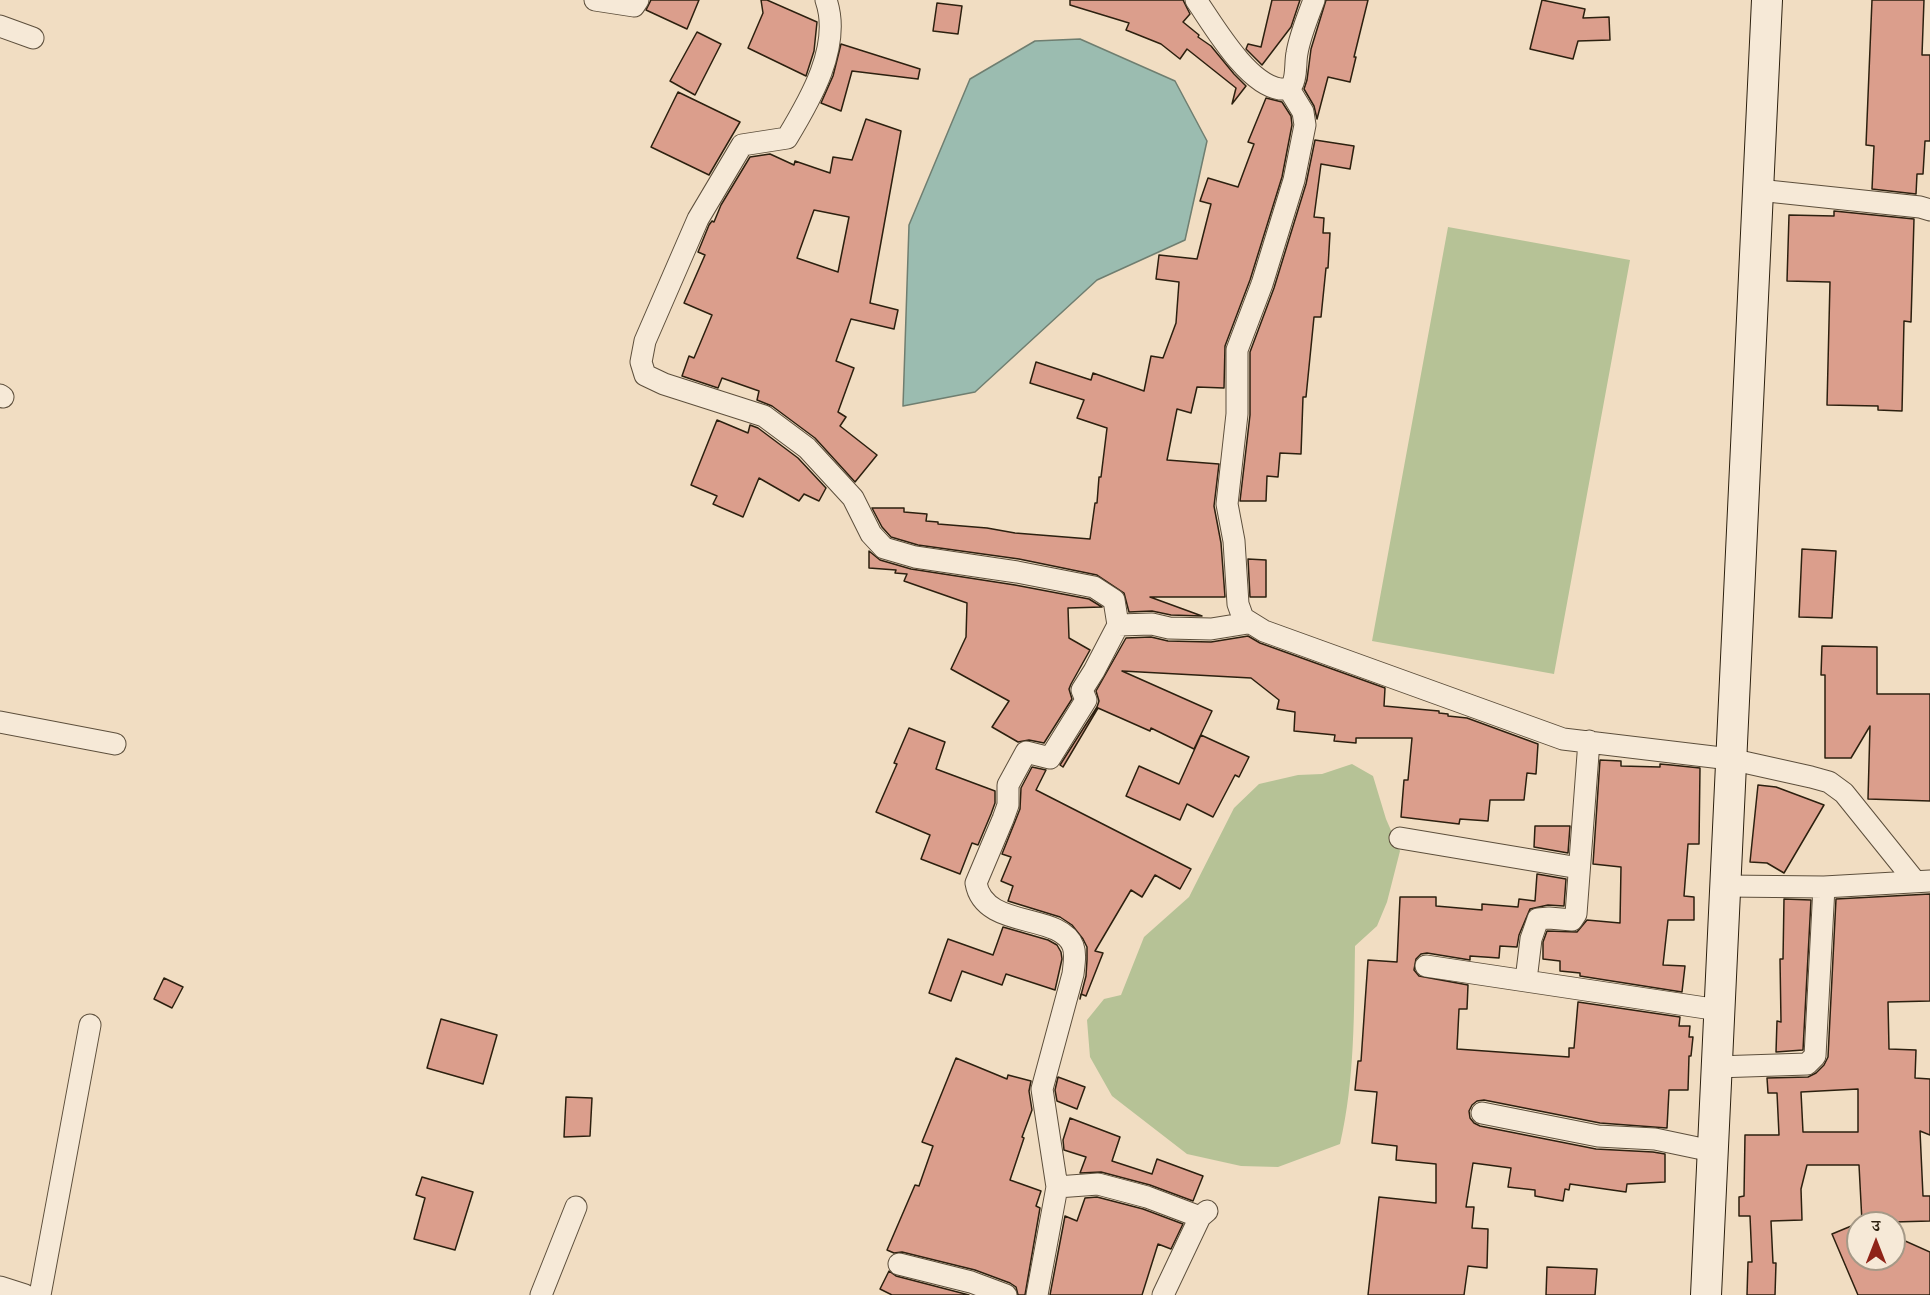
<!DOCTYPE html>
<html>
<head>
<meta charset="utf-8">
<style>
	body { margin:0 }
	#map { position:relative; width:1930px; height:1295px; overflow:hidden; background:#f1ddc2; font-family:"Gentium Book Plus","Noto Serif Devanagari",serif }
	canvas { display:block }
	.north { position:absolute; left:1846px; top:1211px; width:60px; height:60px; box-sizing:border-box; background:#f6e9d7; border:2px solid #a59987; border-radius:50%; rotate:0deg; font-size:16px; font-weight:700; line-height:24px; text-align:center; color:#2c200f }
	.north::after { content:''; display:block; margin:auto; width:21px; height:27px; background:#8f2418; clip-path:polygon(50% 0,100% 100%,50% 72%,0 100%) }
</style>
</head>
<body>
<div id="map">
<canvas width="1930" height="1295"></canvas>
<div class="north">उ</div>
</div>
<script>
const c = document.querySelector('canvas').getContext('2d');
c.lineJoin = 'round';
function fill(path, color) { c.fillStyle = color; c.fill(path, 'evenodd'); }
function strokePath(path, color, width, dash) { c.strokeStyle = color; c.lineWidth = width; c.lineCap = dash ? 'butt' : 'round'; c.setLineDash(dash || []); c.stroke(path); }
fill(new Path2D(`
	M1448,227L1630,260L1554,674L1372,641Z
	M1352,764L1373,776L1386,819L1400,851L1387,902L1377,926L1355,946C1354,1011 1355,1080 1340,1144L1278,1167L1241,1166L1187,1154L1112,1096L1090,1057L1087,1020L1104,999L1121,995L1144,937L1189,897L1234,808L1259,784L1298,775L1322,774Z`), '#b6c296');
const water = new Path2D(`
	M1080,39L1175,81L1207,141L1185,240L1097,280L975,392L903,406L909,225L970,79L1035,41Z`);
fill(water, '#9bbcb0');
strokePath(water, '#6f7e70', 1.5);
const building = new Path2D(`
	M651,0H699L687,29L646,10Z
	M761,0H767L817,22L814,51L806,76L748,48L763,13Z
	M1070,0H1183L1190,14L1183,22L1199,35L1198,37L1211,46L1234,74L1246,86L1232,104L1236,88L1187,49L1180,59L1161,44L1126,30L1129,23L1070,5Z
	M1272,0H1300L1291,27L1262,65L1246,49L1248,44L1261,47Z
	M1326,0H1368L1354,57H1356L1350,82L1328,77L1317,119L1314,106L1304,89L1307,80L1311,49Z
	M1542,0L1585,9L1583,18L1609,17L1610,40L1578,41L1573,59L1530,49Z
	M1872,0H1924L1922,55H1930V141H1925L1923,174H1917L1916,194L1872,189L1874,146L1866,145Z
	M937,3L962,6L958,34L933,31Z
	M697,32L721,44L695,95L670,81Z
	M841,44L920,69L918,79L852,71L841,111L821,103L833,76Z
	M678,92L740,122L709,175L651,147Z
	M1266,98L1282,102L1291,116L1292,125L1282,177L1250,280L1225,346L1224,388L1197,387L1191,413L1177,409L1167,460L1219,464L1214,506L1221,543L1225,597H1150L1202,616L1171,615L1152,611L1129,612L1124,593L1097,575L1019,559L918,545L891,537L882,527L872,508H904V512L927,514L926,521L938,522V524L987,528L1015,533L1090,539L1095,503H1097L1099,477H1101L1107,428L1077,418L1084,400L1030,383L1036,362L1091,380L1093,373L1144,391L1151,356L1163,358L1176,323L1179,282L1156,279L1159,255L1197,259L1211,204L1200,201L1208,178L1238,187L1254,144L1248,142Z
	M866,119L901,131L870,303L898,310L894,329L851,319L836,361L854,368L838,412L846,417L840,426L877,455L855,482L815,438L772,406L757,400L759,391L722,378L718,388L682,376L689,356L694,358L712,315L684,303L705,255L698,252L709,225L712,221L714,222L721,205L750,157L770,154L794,165L795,161L830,173L833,157L852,160ZM814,210L849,217L838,272L797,258Z
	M1315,140L1354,146L1350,169L1321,164L1314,217L1324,218L1323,233H1330L1328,268H1326L1321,317H1314L1306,397H1303L1301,454L1280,453L1278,477L1267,476L1266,501H1240L1250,415V352L1274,288L1306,184Z
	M1834,211L1914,219L1911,322L1904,321L1902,411L1878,410V406L1827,405L1830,282L1787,281L1789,215L1834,216Z
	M717,420L748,433L750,425L758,428L798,458L826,488L819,501L804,494L799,501L759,478L743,517L713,504L717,496L691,485Z
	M1802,549L1836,551L1832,618L1799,617Z
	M869,551L880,560L911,569L1015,585L1089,599L1102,607L1068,608L1069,638L1090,650L1071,684L1069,689L1072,699L1044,743L1029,740L1018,742L992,727L1009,701L951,669L966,637L967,603L904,581L907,574L895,573L896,570L869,568Z
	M1248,559L1266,560V597H1250Z
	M1248,636L1260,643L1385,688L1384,706L1439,711V713L1448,714V716L1467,718L1538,744L1536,774L1527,773L1524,800H1490L1488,821L1460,819L1459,824L1401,817L1404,780H1408L1412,738H1356V743L1334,741L1335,735L1294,731L1295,712L1277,709L1279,700L1251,678L1122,671L1212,711L1194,749L1151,728L1150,731L1098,708L1063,767L1060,765L1097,707L1099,701L1096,691L1126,638L1151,637L1168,641L1211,642Z
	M1822,646L1877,647V694H1930V801L1868,799L1870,726L1851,758H1825V675H1821Z
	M909,728L945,742L936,769L995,791V803L991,814L978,845L972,843L960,874L921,859L930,835L876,812L897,764L894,763Z
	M1201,735L1249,757L1239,777L1235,775L1213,817L1187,804L1180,820L1126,796L1139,766L1179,784Z
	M1600,760L1621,761V766L1660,767V764L1671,765L1700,768L1699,844H1688L1684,896L1694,897V920H1668L1663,965L1685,966L1682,992L1580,976V973L1560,971V961L1543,959V942L1547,931L1577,932L1587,920L1620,923L1621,867L1593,864Z
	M1032,767L1046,770L1036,790L1191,869L1180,889L1155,875L1142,897L1131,890L1095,951L1103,953L1086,996L1081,994L1080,999L1086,976L1087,960V947L1083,939L1072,925L1060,917L1008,901L1013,886L1001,881L1011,857L1002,854L1020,809L1021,788Z
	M1758,785L1776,787L1824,805L1784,873L1767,863L1750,862Z
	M1535,826H1570L1568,853L1534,847Z
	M1537,874L1566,879L1564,906L1548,905L1530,909L1519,935L1517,947L1500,946L1499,958L1470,956V960L1427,953L1421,954L1416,959L1414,970L1419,976L1468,985L1467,1009H1459L1457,1049L1569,1057V1048H1574L1578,1002L1680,1017L1679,1026H1690L1689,1037H1693L1691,1056H1689L1688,1090H1669L1667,1128L1600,1123L1484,1100L1477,1101L1472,1105L1469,1111L1470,1118L1474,1123L1480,1126L1596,1149L1653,1152L1665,1154V1182L1627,1184L1626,1192L1570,1184L1569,1190L1565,1189L1563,1201L1535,1196V1190L1508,1187L1511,1168L1473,1163L1466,1207H1474L1472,1228L1488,1229L1487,1268L1468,1266L1464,1295H1368L1379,1197L1436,1203V1164L1396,1160L1397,1146L1372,1143L1377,1092L1355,1090L1358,1061H1361L1368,960L1397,962L1400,897H1436V906L1482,910V904L1518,907L1519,899L1535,901Z
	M1930,894V1001L1888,1002L1889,1049L1916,1050L1915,1078L1930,1079V1135L1920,1131L1923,1196H1930V1221L1858,1223V1259H1894V1236L1930,1252V1295H1858L1832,1234L1861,1222H1862L1859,1165H1807L1801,1189L1802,1220L1771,1221L1773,1263H1776L1775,1295H1747L1748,1262H1752L1750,1216H1739V1197L1744,1196L1745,1135H1779L1777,1093H1768L1767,1078L1808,1077L1816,1073L1824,1065L1828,1057L1836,899ZM1858,1089V1132H1803L1801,1092Z
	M1784,899L1811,900L1803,1050L1776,1052L1777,1021L1781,1022L1780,959H1783Z
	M1003,927L1048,940L1057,945L1061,952L1062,959L1055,990L1006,974L1002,985L962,971L951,1001L929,993L948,939L993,955Z
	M164,978L183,987L172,1008L154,999Z
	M441,1019L497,1035L483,1084L427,1068Z
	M956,1058L1007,1079L1008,1075L1031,1081L1029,1091L1032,1110L1022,1137L1024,1138L1010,1180L1041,1191L1036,1206L1040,1208L1025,1295H1018L1016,1287L1010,1283L975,1270L902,1252L894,1253L887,1250L915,1185L919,1186L933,1146L922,1142Z
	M1058,1077L1085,1087L1077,1109L1057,1101L1055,1090Z
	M566,1097L592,1098L590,1136L564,1137Z
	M1070,1118L1120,1137L1112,1161L1152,1174L1157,1159L1203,1176L1193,1201L1150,1185L1101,1172L1080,1173L1086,1157L1064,1150L1063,1140Z
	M422,1177L473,1192L455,1250L414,1239L425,1198L416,1195Z
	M1097,1197L1143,1209L1183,1224L1171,1249L1158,1244L1142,1295H1050L1065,1216L1077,1221L1085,1198Z
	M1547,1267L1597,1269L1595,1295H1546Z
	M889,1271L896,1276L969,1295H892L880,1289Z`);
fill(building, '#db9e8c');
strokePath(building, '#2c200f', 1.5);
const street = new Path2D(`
	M595,0L634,6L638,0
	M826,0C842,46 810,100 787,138L742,145L698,219L645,341L641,362L645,375L664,384L764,416L807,448L853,498L871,534L884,548L915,557L1017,572L1094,587L1114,600L1118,625
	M1196,0C1214,26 1247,84 1280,89C1285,89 1290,90 1292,85C1297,77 1295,62 1297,53C1300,35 1308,17 1314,0
	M0,26L33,38
	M1289,89L1303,112L1305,125L1294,180L1262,284L1237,350V414L1227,504L1234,541L1238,604L1243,618L1264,631L1563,739L1730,759L1811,777L1829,782L1844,793L1914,880
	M1758,190L1920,207L1930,210
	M0,395L3,397
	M0,722L115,744
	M1400,838L1579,868
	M1725,886L1824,887L1930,881
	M1426,966L1719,1010
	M1526,980L1531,939L1538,919L1549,918L1572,920L1576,914L1589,741
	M1716,1067L1807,1064L1815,1056L1824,887
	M1482,1113L1598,1136L1655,1139L1712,1151
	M1057,1187L1042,1089L1073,974C1074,965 1076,954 1073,946C1060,912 984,930 976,883L1003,819L1008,805V785L1026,752L1050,758L1086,700L1082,690L1094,671L1118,625L1152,624L1169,628L1211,629L1248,623
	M899,1264L971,1282L1006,1295
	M0,1287L25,1295
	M40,1295L90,1025
	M541,1295L576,1207
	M1037,1295L1057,1187L1098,1184L1147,1197L1200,1217L1207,1211
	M1163,1295L1200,1217`);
const secondary = new Path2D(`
	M1706,1295L1767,0`);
strokePath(street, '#5d4f3c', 23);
strokePath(secondary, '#2c200f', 32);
strokePath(street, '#f6e9d7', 21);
strokePath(secondary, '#f6e9d7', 30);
</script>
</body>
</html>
